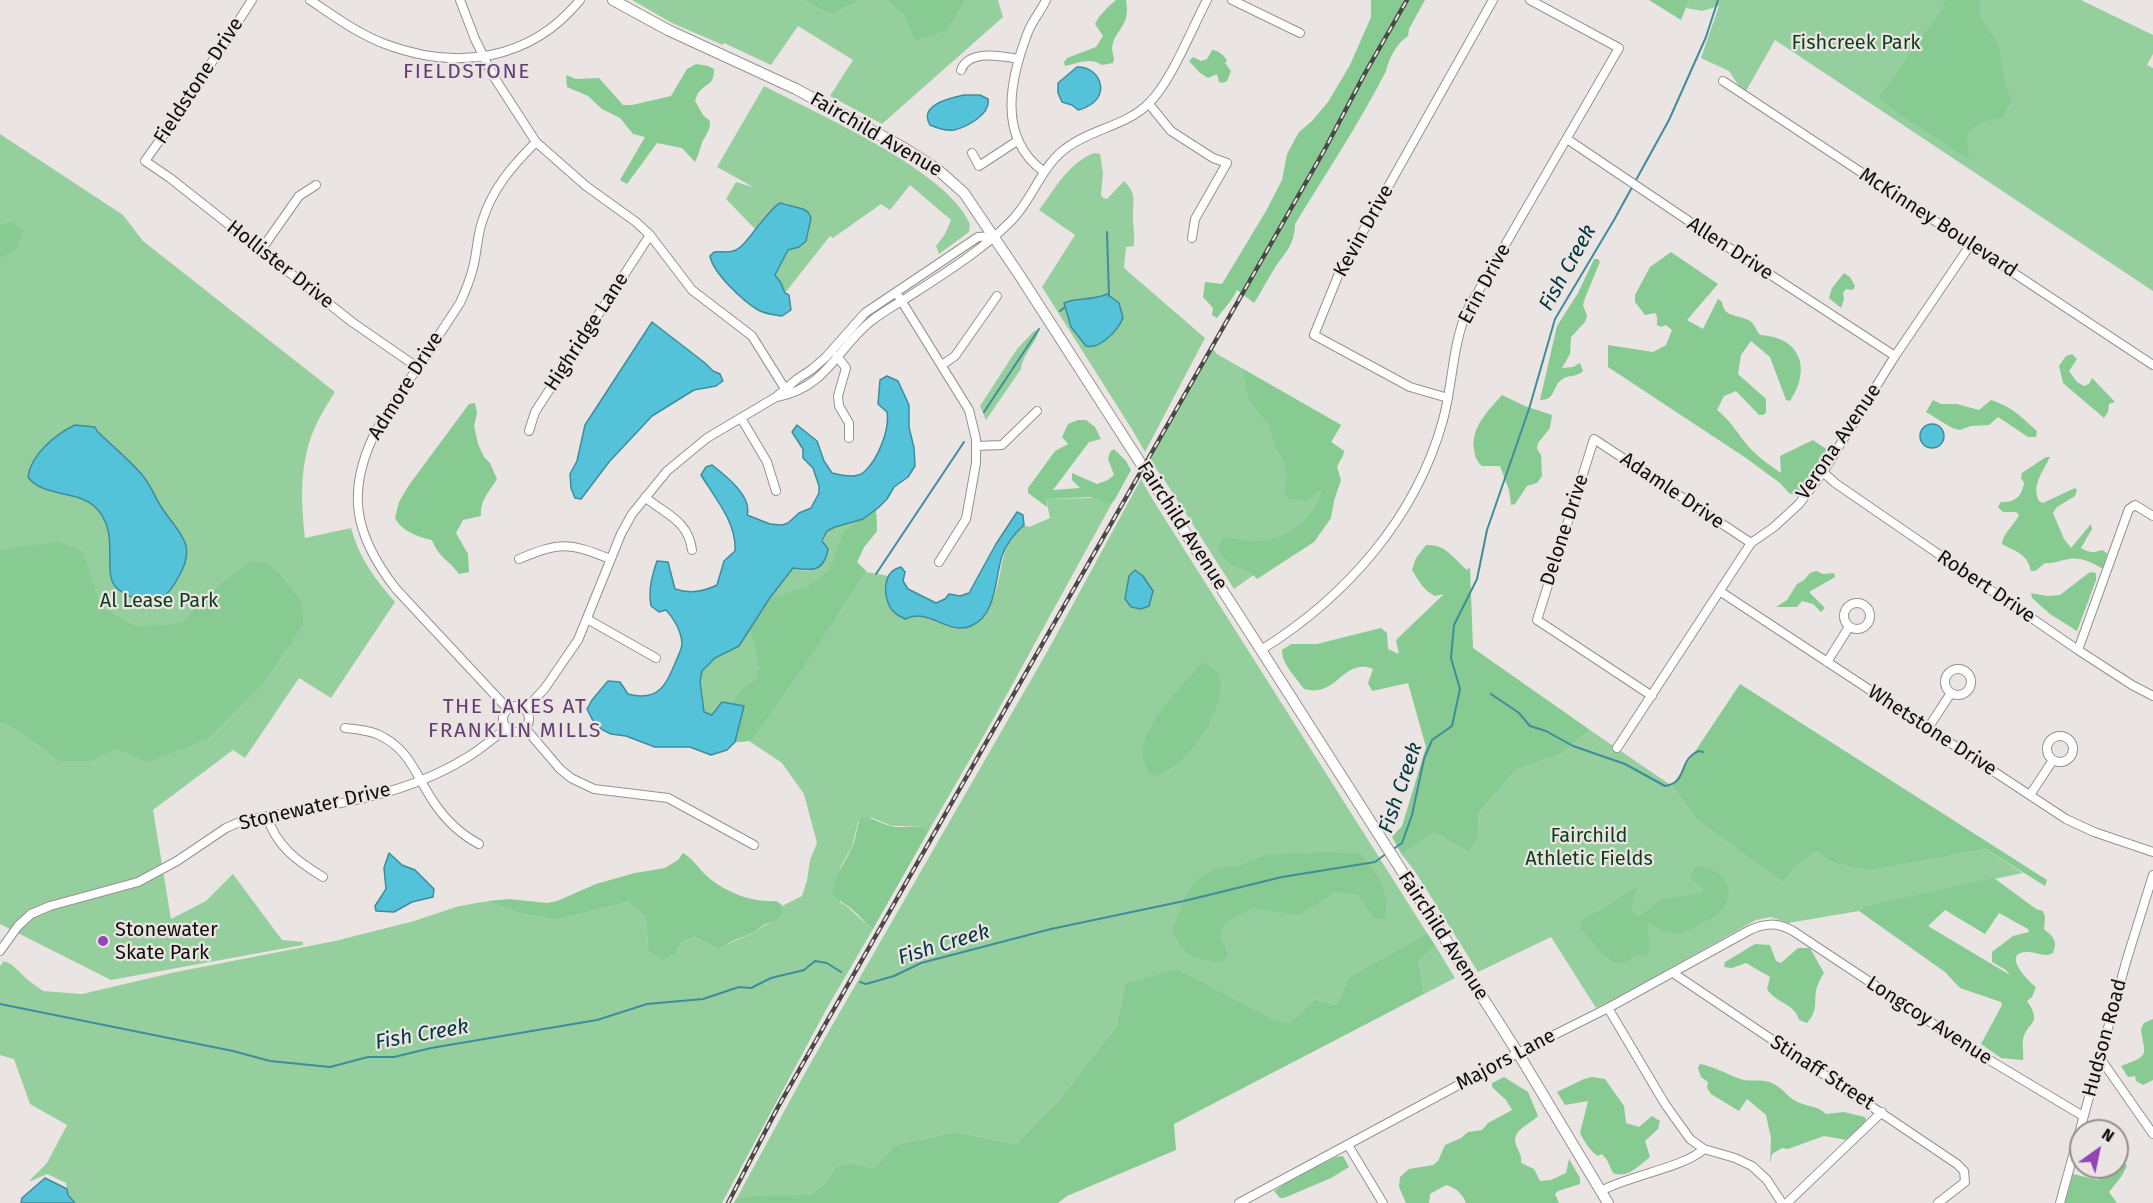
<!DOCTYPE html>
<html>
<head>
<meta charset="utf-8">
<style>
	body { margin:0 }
	#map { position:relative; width:2153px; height:1203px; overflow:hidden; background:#eae5e2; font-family:"Fira Sans",sans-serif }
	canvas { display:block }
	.north { position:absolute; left:2069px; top:1119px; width:60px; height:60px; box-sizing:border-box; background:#eae5e2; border:2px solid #928f8d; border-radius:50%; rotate:33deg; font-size:16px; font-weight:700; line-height:24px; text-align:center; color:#0f0e0d }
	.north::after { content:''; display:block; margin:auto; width:21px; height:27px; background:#9444b3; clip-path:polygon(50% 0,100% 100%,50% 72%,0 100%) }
</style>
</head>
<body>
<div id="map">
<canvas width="2153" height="1203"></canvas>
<div class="north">N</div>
</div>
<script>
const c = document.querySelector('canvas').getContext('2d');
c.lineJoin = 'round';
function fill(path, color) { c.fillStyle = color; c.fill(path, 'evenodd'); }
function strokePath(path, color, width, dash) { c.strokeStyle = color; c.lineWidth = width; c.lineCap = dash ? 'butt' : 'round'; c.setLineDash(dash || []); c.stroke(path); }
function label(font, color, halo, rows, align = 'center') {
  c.font = font + ' "Fira Sans",sans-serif'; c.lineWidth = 4.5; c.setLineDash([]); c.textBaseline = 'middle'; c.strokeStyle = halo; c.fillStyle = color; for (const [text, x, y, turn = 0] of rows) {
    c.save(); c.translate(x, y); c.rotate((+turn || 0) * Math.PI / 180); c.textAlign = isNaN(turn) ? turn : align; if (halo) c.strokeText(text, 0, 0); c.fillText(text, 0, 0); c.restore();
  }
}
fill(new Path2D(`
	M632,0H804L830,15L861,0H887L904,16L915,42C938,35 952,22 965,2V0H998L1003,17L882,124L830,96L853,60L798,26L771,65L724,43L723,45L672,23Z
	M1689,0H2081L2153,35V54L2147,65L2153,68V291L1775,40L1746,91L1739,86L1729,71L1701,58L1719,6L1702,11L1686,8Z
	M764,86C817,114 947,170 970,224L969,232L939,254L936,246L945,234L951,220L910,185L890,210L881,204L833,238L830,236L785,293L775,275L788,250L808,236L811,218L808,212L784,203C770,205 763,219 755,229L726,199L736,182L753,187L717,167Z
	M0,134L123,215L143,241L335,392C328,403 321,414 316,425C299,461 301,500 305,538L351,528C359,558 375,579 395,602L331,698L299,678L245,758L233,750L153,810L171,919L206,901L233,874L282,940L303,942V945L111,980L0,924Z
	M1094,153L1100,154L1103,173L1101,195L1103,198L1107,199L1124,181C1137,194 1133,200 1133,217C1133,227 1135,236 1134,246L1126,247L1124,268L1205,338L1145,452L1133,431L1042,287L1075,235L1039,210C1055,189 1068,163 1094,153Z
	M1035,330L1038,334C1033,346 1022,356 1021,369L986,420L980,406L1017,349Z
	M1212,348L1217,354L1341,425L1331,442L1344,451L1343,456L1327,483L1333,489L1305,538L1234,589L1165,481L1149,459Z
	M1141,479L1153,500L1427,933L1349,977L1336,1005L1315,999L1290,1025L1125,984L1116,1027L1057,1102L1016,1144L955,1132L896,1145L926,1203H734L810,1064L1047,652Z
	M1113,483H1123L995,716L928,832L916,826H892L872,818L858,822L852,847L840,868V902C854,910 860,920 873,929L826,1010L722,1203H75L68,1195L66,1183L47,1174L31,1181L30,1180L47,1163L67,1125L30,1104L14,1059L0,1055V966L4,961L11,964L28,980L43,991L82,994L176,972L335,941L414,921L456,907L476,903L490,901L519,913L556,920L628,902L646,917L648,950L676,953L683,941L695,937L719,949C729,942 740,939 751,934C760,929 764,924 774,922L782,906L802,896L807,880L810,860L817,843L804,794L782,763L749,741L735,742L744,706L712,715L703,712L702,690L700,681L702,671L714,658L739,646L769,599L793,568L806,571L813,570L827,531L835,527L863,519L878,508L876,510L877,531L864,547L857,562L867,572L888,576L885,589L890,607L909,617C921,613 935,618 945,623C948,625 950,627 953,628C971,633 985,615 992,601C1005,573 996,549 1024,525L1029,527L1050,518L1046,499L1090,498Z
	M1590,730L1672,786L1696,819L1783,883L1792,870L1816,852L1834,863L1868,871L1986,849L2023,873L1864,906L1859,911L1788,923L1771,917L1756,920L1615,999L1596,1008L1551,937L1478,972L1414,870L1402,855L1434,833L1469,852L1479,837L1478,814L1516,770L1561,754Z
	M1435,945L1455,978L1424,994L1419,962Z`), '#96cf9e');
fill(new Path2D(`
	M804,0H861L830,15Z
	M887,0H965V2L946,30L915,42L904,16Z
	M1116,0H1126C1131,27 1115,28 1112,48C1112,54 1115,56 1113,63L1102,65C1091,57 1078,63 1065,66L1064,62L1067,58L1096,47L1103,36L1095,24C1099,15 1109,6 1116,0Z
	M1371,0H1425L1409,29L1408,36C1397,43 1389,58 1386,71C1359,124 1326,173 1295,224C1295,243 1286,252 1276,266C1268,278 1262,291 1254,303L1237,290C1232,301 1224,308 1217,318L1212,315L1213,308L1203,297L1205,282L1222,284L1266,211L1282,180L1287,154L1299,132L1312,121L1328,102L1350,65L1371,17Z
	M1649,0H1689L1681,20Z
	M1946,0H1980C1976,28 1996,30 2000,51C2001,55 2000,60 2001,65C2004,77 2008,89 2011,102L2002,117C1989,121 1968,124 1967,140C1967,147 1970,152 1968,159L1892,109L1879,97L1939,13Z
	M1212,50C1218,50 1225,56 1227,61L1225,63L1231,71L1227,81L1222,83L1219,82L1217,74L1208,78L1199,72L1189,61L1193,57L1201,61L1207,59Z
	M696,64L708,66L714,69C714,85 708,82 700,91C697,93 697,97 695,101L703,115L710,121C710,134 704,135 701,146C699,152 698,156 695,162L682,148L657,143L627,184L620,180L645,137L633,134L620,118L602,109L588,96L567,87L566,75L576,79L599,78L623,105H632L671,96L687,69Z
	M12,222L23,231L16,249L0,258V225Z
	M1671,252L1718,284L1687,320L1703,329L1718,299L1722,302C1724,318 1737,314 1748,320C1755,323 1755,329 1760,335C1800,337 1812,368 1790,401L1786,400L1770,357L1751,341L1741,355L1738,374L1766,399V413L1763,415H1759L1736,391L1724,396L1717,410C1730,420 1738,434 1748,446C1758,457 1769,465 1781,473L1780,456L1813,440L1829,451L1799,497L1789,493L1780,483L1746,458L1608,367V345L1653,352L1666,345L1672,330L1666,325L1661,327L1657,325V316L1655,313L1645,315L1635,302V295L1650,267Z
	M1594,259H1598L1600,262L1585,298L1583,305L1587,316L1585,322L1571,337L1570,354L1562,368L1573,367L1580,363L1583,371C1576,378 1567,374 1560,381C1552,389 1555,400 1540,400L1557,326L1578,293Z
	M1844,273L1850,277L1855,286L1853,290L1846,289L1843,293L1844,299L1841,308L1829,298L1832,288Z
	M2072,354L2077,359L2069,371L2077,382L2084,386L2089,384L2092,378L2115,402L2109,404L2108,412L2104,418L2063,383L2059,366L2066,356Z
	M1243,369L1341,425L1331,442L1344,451L1337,467L1341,480L1334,501L1331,518L1314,542L1257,579C1242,561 1230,575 1218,546L1224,537C1234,538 1243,541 1252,541C1283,543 1316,519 1322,489L1308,500L1288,499L1285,492L1287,476L1284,462L1274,445L1270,427L1248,398Z
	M1502,395L1525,406L1552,415L1550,428L1538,443L1537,449L1541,455L1542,476L1537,483L1527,486L1515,504L1511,505L1509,490L1500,466H1482C1476,460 1475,457 1474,449C1471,427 1488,411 1502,395Z
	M1933,400L1941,404H1957L1979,410L1991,400C2014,408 2020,416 2037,431L2036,437H2028L1998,417L1989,425L1971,426L1960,430L1952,428L1926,412Z
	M475,403L477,413L474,426L478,444L484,457L490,463L497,479C489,492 480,500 481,516L463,520L456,533L468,554L469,572L459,574C449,560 438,557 432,540C419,537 401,531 395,518L399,502L409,485L469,404Z
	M1078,420H1086L1095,427L1101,439L1089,442L1053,490L1080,488L1072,480V473L1097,484L1108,480L1114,475L1108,459L1110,452L1114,449L1126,461L1131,470L1114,501L1107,504L1092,497L1046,499L1047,507L1028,493V488L1055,451L1068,444L1062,437L1068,424Z
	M2046,457H2050C2043,472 2031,485 2039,501L2043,503L2075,488L2077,490L2075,496L2057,507L2053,513L2064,539L2071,548L2091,524L2092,529L2081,548C2089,553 2094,553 2102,550L2107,553L2104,567L2101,568C2091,562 2081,557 2069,559C2060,560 2054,564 2045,563L2035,571H2031C2027,553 2016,552 2002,544C2003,533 2014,525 2019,515L2016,512H2003L1998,507L2001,502C2015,503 2022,496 2024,483L2021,478L2022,473Z
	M876,509L877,531L864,547L857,562L866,571L812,654L752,739L749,741L735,742L744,706L732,703L743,689L756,680L760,668L750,629L769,599L808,586L818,580L830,569L844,531Z
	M60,542L83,552C90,570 94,589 101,607L135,626L170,625L182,622L219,585L251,561L268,564L280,574L302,603L303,625L263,684L207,739L148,762L117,749L89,761H59L39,745L3,721L0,723V551L25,546Z
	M1426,545C1446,544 1453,558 1467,570L1470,567L1473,648L1590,730L1561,754L1516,770L1478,814L1479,837L1469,852L1434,833L1402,855L1392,837L1402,826L1426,747L1408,683L1372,691L1368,683L1373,669C1347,659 1340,687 1318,690C1314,691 1308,690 1304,689C1296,677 1282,665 1282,650L1291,644H1317L1381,628L1387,633L1388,649L1399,654L1396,640L1444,594L1435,596C1423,590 1419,581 1412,570L1416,558Z
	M1816,571L1823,574L1834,573L1835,577L1809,592L1825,608L1821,612L1813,604L1802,601L1797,607H1776L1787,600L1797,584L1804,580L1810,573Z
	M2090,572L2096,573V580L2077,631L2050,614L2032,598L2031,593L2047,596L2060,595Z
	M1203,662L1218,673C1219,677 1221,683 1221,687C1219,718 1184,771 1152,776C1150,772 1146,768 1145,764C1132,732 1184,685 1203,662Z
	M1740,684L2047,880L2045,886L1986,849L1868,871L1834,863L1816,852L1792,870L1783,883L1696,819L1672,786Z
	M862,817C874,818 883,825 895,827C907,828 917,823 928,832L873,929C865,923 861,917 854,911C848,905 840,902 833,895C833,874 846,863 853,845C857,835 856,824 862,817Z
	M1328,852L1360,854C1375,871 1393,895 1384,919L1375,918L1357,894L1335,892L1299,915L1253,908L1226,922L1220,937L1228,955L1221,962C1191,959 1186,957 1172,930L1188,891L1200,877L1216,869L1241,865L1266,855Z
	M683,853C691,858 694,862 700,869C717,889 749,903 776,901L782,905L781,916L774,922L765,924L753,933L732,941L719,949L695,937L683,941L676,953L663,960L648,950L646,917L628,902L556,920L519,913L488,901L509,899L547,903L557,901L596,884L635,873L665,868L678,860Z
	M1695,866C1707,867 1721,871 1726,883C1739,911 1699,924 1680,935L1664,931L1647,923L1650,950L1645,956L1637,954C1633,956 1630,960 1626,962C1609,969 1591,938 1581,929L1582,921C1592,913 1602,910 1612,903C1621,897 1627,891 1637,888L1631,905L1632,912L1640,916L1661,899L1701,894L1704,889L1690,878Z
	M1994,878L2036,909L2043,911L2045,917L2044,929C2053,937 2058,940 2053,953C2044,958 2038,952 2028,952C2000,952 2028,981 2036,987L2032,997L2027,1001C2044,1026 2026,1021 2023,1040C2022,1046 2024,1054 2023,1060L2001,1058L1981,1044L2002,1005L2001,1002L1960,988L1945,972L1859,911L1864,906ZM1945,910L1985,934L1999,913L2028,929L2029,932L2013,936L1992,952V962L2006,970L2010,975L1928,926Z
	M1427,933L1435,945L1419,962L1424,994L1174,1124L1176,1150L1067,1196L1058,1203H734L736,1199L755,1196L812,1195L823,1186L837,1167L852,1164L874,1169L896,1145L955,1132L1016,1144L1057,1102L1116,1027L1125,984L1177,969L1271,1019L1290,1024L1315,999L1336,1005L1349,977Z
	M1755,944L1770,945L1776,961L1781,963L1798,948H1810L1824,973C1821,978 1817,985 1816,991C1814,1005 1818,1010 1807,1023L1799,1020C1795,1003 1775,1003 1767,989L1770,977L1746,963L1732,968L1724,967L1725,962Z
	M2153,1019V1080L2143,1085L2136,1081L2135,1076L2128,1077L2121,1066C2152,1055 2144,1055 2141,1029L2144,1023Z
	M1700,1064C1716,1067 1726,1074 1740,1079C1753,1083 1764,1077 1777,1086C1784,1090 1789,1098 1796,1101C1806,1107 1817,1105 1826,1114L1844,1112L1865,1117L1866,1120L1864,1124L1847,1140L1824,1136L1788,1149L1782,1148L1772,1154L1770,1164L1771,1138L1766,1115L1747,1099L1739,1111L1711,1094L1707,1088L1708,1082L1701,1077L1698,1068Z
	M1504,1077L1528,1092L1538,1116C1532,1122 1523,1126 1519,1131C1508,1144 1524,1151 1521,1163L1534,1169L1540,1181L1551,1180L1566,1173L1569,1159L1580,1178V1184L1558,1191L1555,1194L1559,1203H1466C1463,1194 1455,1187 1446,1185L1430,1194L1429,1203H1406L1399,1187L1400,1177L1409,1169L1433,1165L1438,1161L1445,1145L1461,1138L1468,1132L1482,1130L1488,1123L1512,1110L1506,1100L1492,1087V1083Z
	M1592,1077L1605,1079L1624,1106L1626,1123L1639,1127L1652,1116L1660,1121L1658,1129L1645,1141L1650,1157C1638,1166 1628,1179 1613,1173L1607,1160L1602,1154L1598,1156C1590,1151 1584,1141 1580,1133L1588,1101L1565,1105L1557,1092L1584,1079Z
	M2117,1153L2127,1166L2121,1177L2109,1192L2117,1203H2065L2073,1174L2098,1180L2107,1172L2108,1167H2117Z
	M1343,1156L1349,1167L1331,1178L1284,1198H1280L1274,1191L1292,1179L1336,1157Z`), '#87ca92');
const water = new Path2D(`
	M1077,67C1102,66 1114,101 1078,110L1072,105L1062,102L1058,93V83Z
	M964,95H980L988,99C991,114 967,127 954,130C947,131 937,128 930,125C918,105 950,98 964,95Z
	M780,203L803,209L808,212L811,218L806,241L799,247L788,250L775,275L781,283L785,293L789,295L791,310L782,316C774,315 765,314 758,310C743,301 713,273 710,256L714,252C720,251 727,253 733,251C746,249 764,212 780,203Z
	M1107,294L1119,303L1123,318C1118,330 1100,350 1086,346L1071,327L1064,303C1076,297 1093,301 1107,294Z
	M652,322L705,363L713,371L720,374L723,381L716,386L694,390L652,416L609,462L581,499L575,498L571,488L570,474L577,461L585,425Z
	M887,376L898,381L909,405V427L914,448L915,466L908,477L894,487L887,499L878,508L863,519L835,527L827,531L822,541L828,549C824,572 812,571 793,568L769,599L739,646L715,658L702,671L700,681L704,712L712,715L722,702L744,706L735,742L727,750L711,755L690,747H655L626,736L611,734L601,729L592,719L587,709L592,700L608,681L620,682L628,694C659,702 666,685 676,661C678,656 682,649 682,643C681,631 674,618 666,610L659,612L651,606C648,590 652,576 657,561L668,562L675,589C690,594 703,592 717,585L724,561L735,551C737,523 715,498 701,475L706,467L712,465C725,475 753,497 747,515L770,524L782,525L788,523L799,513L811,508L819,493V486L813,468L803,458V449L792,432L797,425L817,441L824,461L832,473C842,475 856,479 864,472C878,460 890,429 887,412L878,404L880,380Z
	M1920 436a12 12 0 1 1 24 0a12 12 0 1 1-24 0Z
	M75,425L95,427L97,431C112,446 130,460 143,476C151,485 155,498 162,508C178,533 198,543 179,576C175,584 170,593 162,597C147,604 131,599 119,590C98,575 124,533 94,506C76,490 42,497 28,477C31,454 56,434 75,425Z
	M1017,512L1023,515L1024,525C1015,533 1006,544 1002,556C995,577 997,615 971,626C948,636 929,607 905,619C899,616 893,613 890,607C883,593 883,571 901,567L905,572L903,581L908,589L936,603L945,599L949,594L960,596L969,593L996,544Z
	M1135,570L1143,576L1153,591L1149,606L1141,609L1131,607L1125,599L1129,576Z
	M389,853L402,865L415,870L434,889L433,897L412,902L394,912L376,911L375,906L386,889L384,868Z
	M45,1178L67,1189L68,1195L75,1203H21L22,1198Z`);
fill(water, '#54c2d9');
strokePath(water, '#3f8c9c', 1.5);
strokePath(new Path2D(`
	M1107,232L1109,296
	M1060,311L1065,307
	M984,412L1039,329
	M876,574L964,442
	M1491,694L1519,713L1530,726L1546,731L1573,746L1625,764L1665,786C1685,783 1680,766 1691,756C1693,754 1696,752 1699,751L1703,752
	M1392,850L1402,843L1412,815L1424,759L1432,740L1452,726L1460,689L1451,658L1454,625L1477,579L1487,530L1529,409L1555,319L1614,220L1669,120L1706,37L1718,0
	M860,982L866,984L894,976L921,963L1051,929L1184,901L1282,877L1375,862L1387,853
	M0,1004L233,1051L270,1061L330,1067L368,1057H394L431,1048L597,1020L647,1004L703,999L739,987L751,988L771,978L804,970L815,961L827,963L841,972`), '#3f8c9c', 2);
const minor = new Path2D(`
	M252,0L177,116L145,161L170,178L352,322L417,367
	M310,0C334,16 358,34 385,44C457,71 530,61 580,0
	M460,0L475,39L492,74L536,142L586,186L636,222L650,235L692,290L752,336L787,392
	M1232,0L1300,33
	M961,70C969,49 1001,56 1019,59
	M1723,81L2153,365
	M1149,104L1171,131L1213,158L1227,163L1195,219L1192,238
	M1567,139L1711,236L1895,356
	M972,153L979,166L1017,141
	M1043,171C997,137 1010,79 1028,32C1032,21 1041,11 1046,0
	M261,250L299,196L316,185
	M899,297L969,410L976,439V463L966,519L939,562
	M837,356L846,368L838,396L839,406L849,423V438
	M942,365L955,356L997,296
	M777,397C826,388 837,349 870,322C881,313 893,306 905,299C939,277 983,250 1011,221C1033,199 1040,168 1065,149C1090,129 1127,126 1149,103C1171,82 1192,28 1207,0
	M1448,398L1410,387L1314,335L1338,276L1493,0
	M741,418L767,462L776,491
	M529,431L535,412L650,235
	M976,446L1002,445L1037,411
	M1823,472L1835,483L2078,650L2132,685L2153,696
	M645,497C666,515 688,520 692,550
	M519,559C560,542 568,542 610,559
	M1721,592L2066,819L2094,832L2153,852
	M1844 616a13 13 0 1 1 26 0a13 13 0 1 1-26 0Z
	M587,619L656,658
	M1261,650C1346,597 1416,518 1443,420C1453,384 1452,344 1468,309L1619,48L1530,0
	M2078,650L2129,509L2135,505L2153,516
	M1827,662L1849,627
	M1945 682a13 13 0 1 1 26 0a13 13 0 1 1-26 0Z
	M1652,696L1537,620L1594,439L1751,543
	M503 719a13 13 0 1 1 26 0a13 13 0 1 1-26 0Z
	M508,709L396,589C354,535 345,491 377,429L460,303C465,292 470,280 473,268C477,253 477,237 482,222C492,189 512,166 536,142
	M525,710L545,688L578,640L621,534L632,514L667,471L707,438L776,397L797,379L811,370L826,357L865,313L978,237L994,236
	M345,728C356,729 367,730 377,734C411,749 416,777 435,804C446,820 462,835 479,844
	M525,728L560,769L571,778L594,789L668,798L754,845
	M1928,728L1951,693
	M2047 749a13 13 0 1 1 26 0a13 13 0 1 1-26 0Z
	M1617,748L1751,543L1774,527L1799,504L1823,472L1895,356L1971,244
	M2030,795L2053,760
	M267,816C276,846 297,861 323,877
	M0,951L18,926L31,914L50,906L138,882L177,861L226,828L244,820C319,807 400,799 466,758C480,750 493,738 507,728
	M1673,973L1957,1164L1964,1171L1965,1182L1938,1203
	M1608,1008L1665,1104L1690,1139L1704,1149L1735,1158L1752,1166L1767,1180L1782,1203
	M2100,1058L2153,1134
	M1348,1145L1383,1203
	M1601,1191C1630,1175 1683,1168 1704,1149
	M1239,1203L1518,1053L1608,1008L1748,931C1764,923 1777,922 1793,931L1971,1049L2083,1116
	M1787,1203L1882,1112
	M2060,1203L2126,962L2153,875`);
const major = new Path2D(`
	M613,0L668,30L796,89L904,148L937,169L964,193L1020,276L1261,650L1518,1053L1608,1203`);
strokePath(minor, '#95928f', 10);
strokePath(major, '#95928f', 12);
strokePath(minor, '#fff', 8);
strokePath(major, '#fff', 10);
const rail = new Path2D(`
	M728,1203L778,1107L1325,149L1364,75L1407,0`);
strokePath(rail, '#4a4847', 4.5);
strokePath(rail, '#eae5e2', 2, [7]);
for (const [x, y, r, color] of [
	[103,941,6,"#9444b3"]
]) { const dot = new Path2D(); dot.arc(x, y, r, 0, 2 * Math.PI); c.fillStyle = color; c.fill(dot); strokePath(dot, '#eae5e2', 2); }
label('20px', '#0c3d19', '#eae5e2', [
	["Fishcreek Park",1856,43],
	["Al Lease Park",159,601],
	["Fairchild",1589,836],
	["Athletic Fields",1589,859]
]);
label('20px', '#0f0e0d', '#eae5e2', [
	["Fieldstone Drive",199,81,-57],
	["Fairchild Avenue",876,135,30],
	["McKinney Boulevard",1938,223,33],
	["Kevin Drive",1364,231,-61],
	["Allen Drive",1730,249,33],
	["Hollister Drive",280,265,38],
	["Erin Drive",1485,284,-62],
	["Highridge Lane",587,332,-57],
	["Admore Drive",406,386,-58],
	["Verona Avenue",1839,442,-56],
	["Adamle Drive",1672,491,34],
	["Fairchild Avenue",1182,526,57],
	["Delone Drive",1565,530,-72],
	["Robert Drive",1986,587,34],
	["Whetstone Drive",1932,731,33],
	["Stonewater Drive",315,807,-13],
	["Fairchild Avenue",1443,936,57],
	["Longcoy Avenue",1929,1021,33],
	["Hudson Road",2105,1038,-75],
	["Majors Lane",1506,1060,-28],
	["Stinaff Street",1822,1073,33]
]);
label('20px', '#0f0e0d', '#eae5e2', [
	["Stonewater",115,930],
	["Skate Park",115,953]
], 'left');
c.letterSpacing = '1.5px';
label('21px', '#653d75', '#eae5e2', [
	["FIELDSTONE",467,72],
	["THE LAKES AT",515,707],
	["FRANKLIN MILLS",515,731]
]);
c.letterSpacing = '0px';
label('italic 21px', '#00353f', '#eae5e2', [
	["Fish Creek",1568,268,-61],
	["Fish Creek",1401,788,-71],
	["Fish Creek",944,945,-17],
	["Fish Creek",422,1035,-10]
]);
</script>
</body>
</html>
